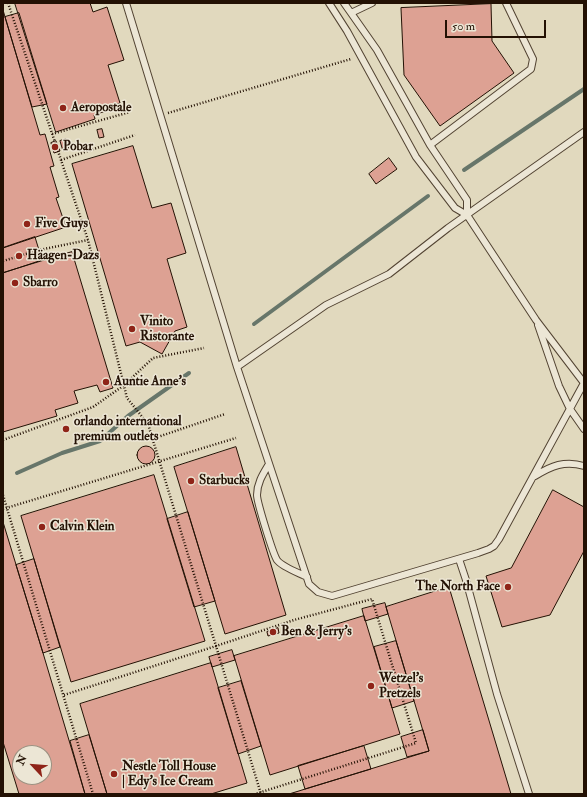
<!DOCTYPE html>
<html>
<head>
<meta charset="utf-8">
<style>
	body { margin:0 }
	#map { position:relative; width:587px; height:797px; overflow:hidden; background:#e1d9be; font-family:"IM FELL Double Pica",serif }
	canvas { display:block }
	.frame { position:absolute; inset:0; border:4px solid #231104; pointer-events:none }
	.north { position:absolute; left:12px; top:745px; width:40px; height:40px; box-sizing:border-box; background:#ece6d5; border:1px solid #9c9181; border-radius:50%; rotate:296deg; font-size:11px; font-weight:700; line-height:16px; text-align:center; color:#231104 }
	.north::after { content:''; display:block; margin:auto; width:14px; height:18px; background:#8f2418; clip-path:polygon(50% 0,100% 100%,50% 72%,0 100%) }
	.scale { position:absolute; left:445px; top:20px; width:101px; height:18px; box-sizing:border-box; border:2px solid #231104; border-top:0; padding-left:5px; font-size:12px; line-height:14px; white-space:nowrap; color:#231104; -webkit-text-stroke:3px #ece6d5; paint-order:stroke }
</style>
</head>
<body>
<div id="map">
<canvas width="587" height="797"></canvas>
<div class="frame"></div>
<div class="north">N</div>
<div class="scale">50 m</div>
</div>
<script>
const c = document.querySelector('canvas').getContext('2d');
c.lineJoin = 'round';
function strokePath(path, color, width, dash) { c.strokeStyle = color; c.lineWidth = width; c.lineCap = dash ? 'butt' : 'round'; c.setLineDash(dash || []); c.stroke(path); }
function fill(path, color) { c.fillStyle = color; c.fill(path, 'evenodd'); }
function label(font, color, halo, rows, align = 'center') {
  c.font = font + ' "IM FELL Double Pica",serif'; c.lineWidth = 3; c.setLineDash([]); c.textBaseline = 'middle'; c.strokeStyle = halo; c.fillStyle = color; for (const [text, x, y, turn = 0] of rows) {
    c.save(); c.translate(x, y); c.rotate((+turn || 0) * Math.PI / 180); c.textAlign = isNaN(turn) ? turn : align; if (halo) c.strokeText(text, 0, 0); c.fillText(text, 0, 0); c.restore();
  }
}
strokePath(new Path2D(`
	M464,170L584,89
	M254,324L428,196
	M17,473L62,453L100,441L128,416L189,373`), '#67766a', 4);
const building = new Path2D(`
	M15,3H90L93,12L107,7L124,60L108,65L120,103L117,104L118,107L94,115L95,119L56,132Z
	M491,4L492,41L514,73L440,126L404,75L401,8Z
	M3,10L40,135L45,134L54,166L50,167L59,197L56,198L66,227L3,248Z
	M19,13L47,104L32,107L5,17Z
	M102,129L104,137L99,138L97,130Z
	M66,139L69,149L63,151L60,141Z
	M56,141L60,151L54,153L51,143Z
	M133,146L152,208L171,203L186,253L167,259L187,327L175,331L162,354L140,342L126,346L72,164Z
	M389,158L397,169L376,184L369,174Z
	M35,237L42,260L3,273V248Z
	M72,252L113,388L100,392L97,385L74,391L78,403L55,410L57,416L3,432V273Z
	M137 455a9 9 0 1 1 18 0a9 9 0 1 1-18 0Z
	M236,447L286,615L225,634L174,467Z
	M154,475L205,641L71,682L21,516Z
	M553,490L584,507V551L550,615L502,627L486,576L511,568Z
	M188,512L215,601L194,607L167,519Z
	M3,522L43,653L85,794H19L3,742ZM20,753H44V777H20Z
	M34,559L60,647L43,653L16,565Z
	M449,587L511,794H289L429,751L386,607Z
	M385,603L388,614L365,621L362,609Z
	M364,616L400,734L270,775L234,656Z
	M278,628L279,633L268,636L267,632Z
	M396,641L414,701L392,708L374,647Z
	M232,650L235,660L212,667L209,657Z
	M211,663L247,783L211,794H107L80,704Z
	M241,681L261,746L238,754L218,688Z
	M423,730L429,751L407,757L401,737Z
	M89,735L107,794H85L70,741Z
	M364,746L371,769L305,789L298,766Z`);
fill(building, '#dda193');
strokePath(building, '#231104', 1);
const lane = new Path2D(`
	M126,3L237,367L309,584L318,592L332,596L478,553L489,549L494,546L499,539L584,383
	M329,3L347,31L416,157L455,208L467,215L536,320L584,383
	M344,3L377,50L430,145L467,200V215
	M351,13L372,3
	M430,145L531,69L533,59L506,3
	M538,325L559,386L570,409L584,429
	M237,367L326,305L389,274L448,228L584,132
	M269,464C263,474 257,483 257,495C257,502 273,554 277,560C282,567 299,573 307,577
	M535,476C551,466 565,460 584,466
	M459,559L466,580L497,694L529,794`);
strokePath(lane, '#524332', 8);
strokePath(new Path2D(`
	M8,3L88,240L127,398L148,424L216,646L294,620L372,599L416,743L255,794
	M168,113L351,59
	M52,134L130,112
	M61,160L135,135
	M3,261L39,250L88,240
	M152,439L225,414
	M3,440L93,407L123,386L153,358L204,348
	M3,495L93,794
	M3,509L236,438
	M64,695L216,646L261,794`), '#231104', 2.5, [1, 2]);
strokePath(lane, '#ece6d5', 6);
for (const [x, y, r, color] of [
	[63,108,4,"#8f2418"],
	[55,147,4,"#8f2418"],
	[27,224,4,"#8f2418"],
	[19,256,4,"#8f2418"],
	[15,283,4,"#8f2418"],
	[132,329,4,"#8f2418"],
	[106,382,4,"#8f2418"],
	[66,429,4,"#8f2418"],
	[191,481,4,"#8f2418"],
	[42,527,4,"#8f2418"],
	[508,587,4,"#8f2418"],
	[273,632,4,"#8f2418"],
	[371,686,4,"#8f2418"],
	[114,774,4,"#8f2418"]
]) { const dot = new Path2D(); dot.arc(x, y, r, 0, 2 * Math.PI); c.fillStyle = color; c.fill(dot); strokePath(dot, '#ece6d5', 1.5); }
label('bold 13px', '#231104', '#ece6d5', [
	["Aeropostale",71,108],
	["Pobar",63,147],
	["Five Guys",35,224],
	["Häagen-Dazs",27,256],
	["Sbarro",23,283],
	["Vinito",140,322],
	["Ristorante",140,337],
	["Auntie Anne's",114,382],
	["orlando international",74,422],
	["premium outlets",74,437],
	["Starbucks",199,481],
	["Calvin Klein",50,527],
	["The North Face",500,587,"right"],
	["Ben & Jerry's",281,632],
	["Wetzel's",379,679],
	["Pretzels",379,694],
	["Nestle Toll House",122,767],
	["| Edy's Ice Cream",122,782]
], 'left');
</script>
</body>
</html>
